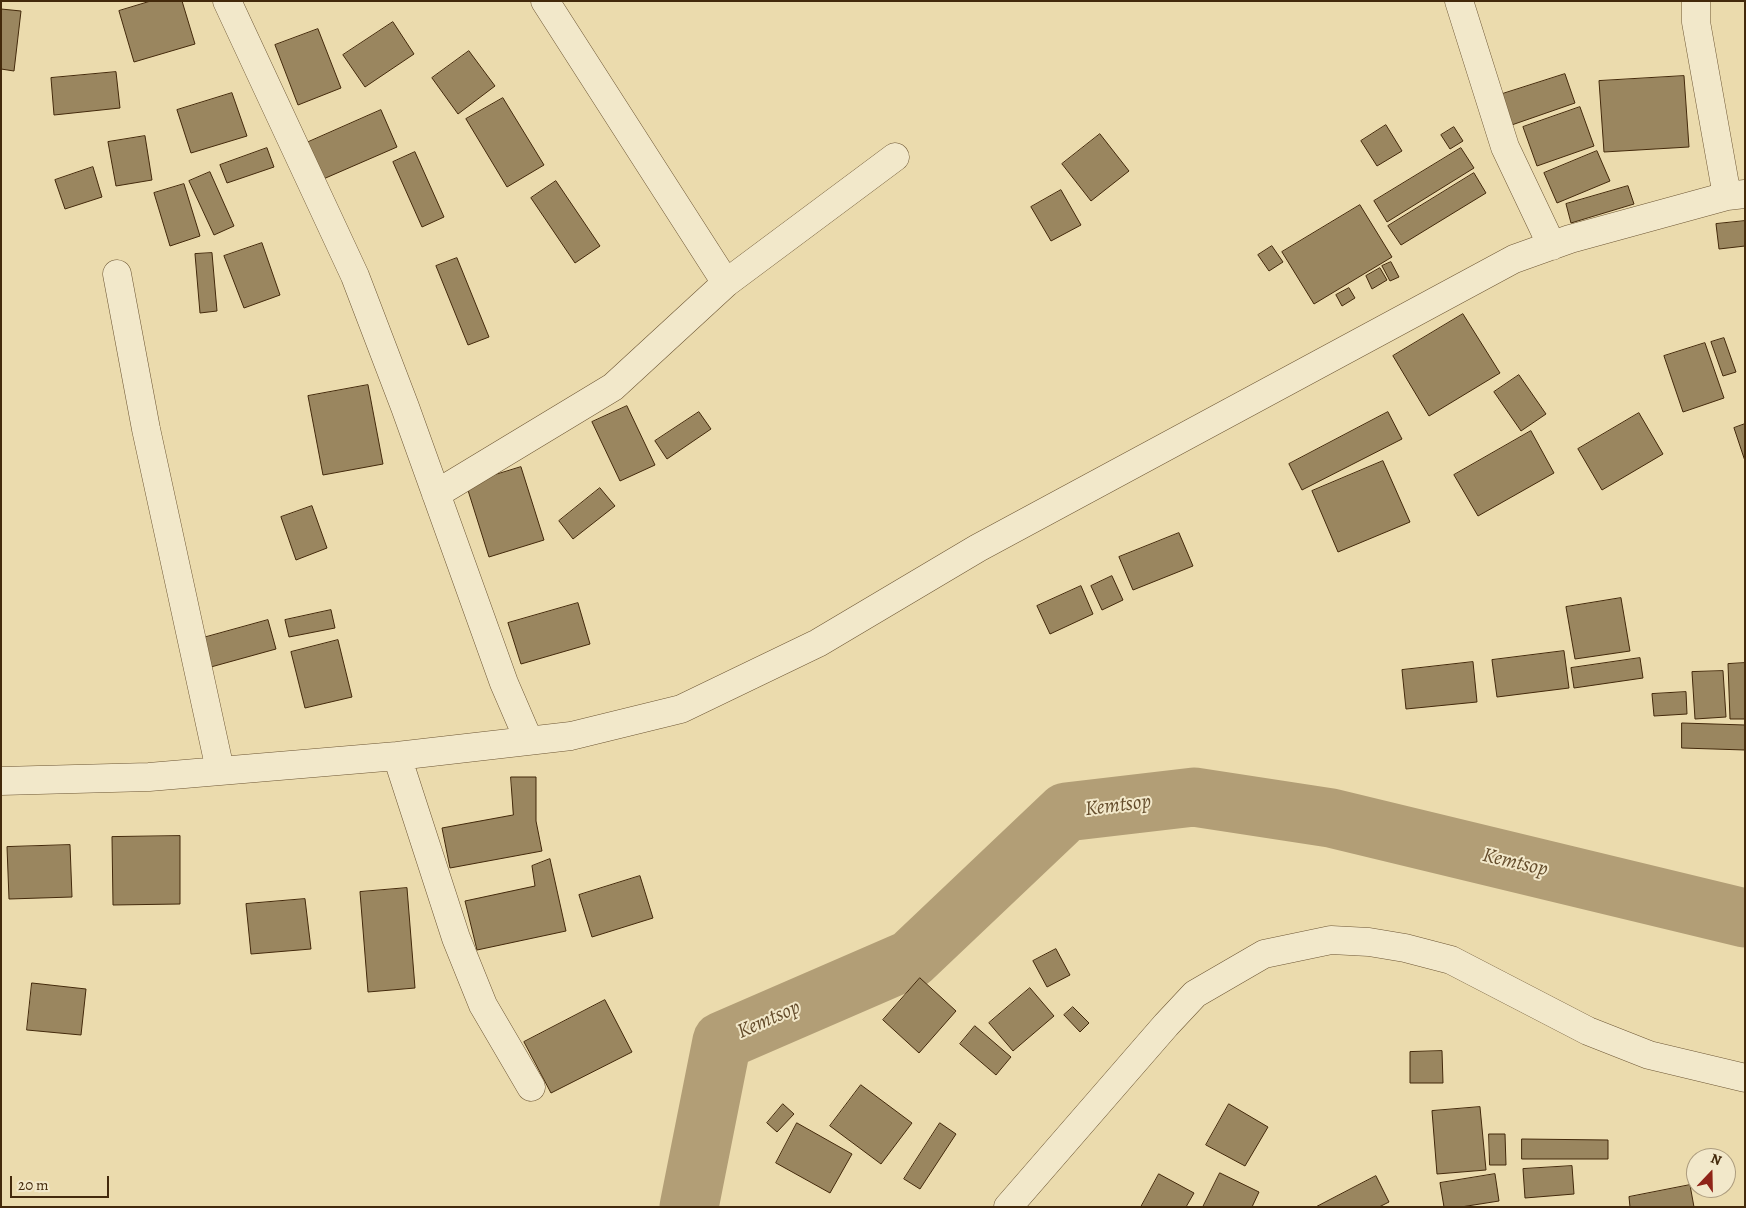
<!DOCTYPE html>
<html>
<head>
<meta charset="utf-8">
<style>
	body { margin:0 }
	#map { position:relative; width:1746px; height:1208px; overflow:hidden; background:#ebdbad; font-family:Alegreya,serif }
	canvas { display:block }
	.frame { position:absolute; inset:0; border:2px solid #43290b; pointer-events:none }
	.north { position:absolute; left:1686px; top:1148px; width:50px; height:50px; box-sizing:border-box; background:#f2e8ca; border:1px solid #ac9c7e; border-radius:50%; rotate:21deg; font-size:14px; font-weight:700; line-height:20px; text-align:center; color:#43290b }
	.north::after { content:''; display:block; margin:auto; width:18px; height:22px; background:#8f2418; clip-path:polygon(50% 0,100% 100%,50% 72%,0 100%) }
	.scale { position:absolute; left:10px; top:1176px; width:99px; height:22px; box-sizing:border-box; border:2px solid #43290b; border-top:0; padding-left:6px; font-size:15px; line-height:18px; white-space:nowrap; color:#43290b; -webkit-text-stroke:4px #f2e8ca; paint-order:stroke }
</style>
</head>
<body>
<div id="map">
<canvas width="1746" height="1208"></canvas>
<div class="frame"></div>
<div class="north">N</div>
<div class="scale">20 m</div>
</div>
<script>
const c = document.querySelector('canvas').getContext('2d');
c.lineJoin = 'round';
function strokePath(path, color, width, dash) { c.strokeStyle = color; c.lineWidth = width; c.lineCap = dash ? 'butt' : 'round'; c.setLineDash(dash || []); c.stroke(path); }
function fill(path, color) { c.fillStyle = color; c.fill(path, 'evenodd'); }
function label(font, color, halo, rows, align = 'center') {
  c.font = font + ' Alegreya,serif'; c.lineWidth = 4; c.setLineDash([]); c.textBaseline = 'middle'; c.strokeStyle = halo; c.fillStyle = color; for (const [text, x, y, turn = 0] of rows) {
    c.save(); c.translate(x, y); c.rotate((+turn || 0) * Math.PI / 180); c.textAlign = isNaN(turn) ? turn : align; if (halo) c.strokeText(text, 0, 0); c.fillText(text, 0, 0); c.restore();
  }
}
strokePath(new Path2D(`
	M689,1207L722,1041L911,959L1066,812L1194,797L1331,818L1745,918`), '#b29e76', 59);
const building = new Path2D(`
	M151,1H182L195,44L134,62L119,11Z
	M1,9L21,11L14,71L1,69Z
	M393,22L414,54L365,87L343,55Z
	M318,29L341,88L298,105L275,45Z
	M469,51L495,86L458,114L432,78Z
	M116,72L120,108L54,115L51,78Z
	M1565,74L1575,103L1503,128L1493,97Z
	M1684,76L1689,147L1604,152L1599,81Z
	M232,93L247,136L191,153L177,110Z
	M503,98L544,165L507,187L466,119Z
	M1580,107L1594,146L1537,166L1523,127Z
	M381,110L397,147L321,180L304,144Z
	M1386,125L1402,151L1377,166L1361,141Z
	M1454,127L1463,141L1450,149L1441,135Z
	M1100,134L1129,171L1091,201L1062,164Z
	M145,136L152,180L116,186L108,142Z
	M267,148L274,167L227,183L220,165Z
	M1461,148L1474,168L1387,222L1374,201Z
	M1597,151L1610,181L1557,203L1544,173Z
	M415,152L444,217L422,227L393,162Z
	M93,167L102,197L65,209L55,180Z
	M210,172L234,226L214,235L189,181Z
	M1474,173L1486,193L1401,245L1388,226Z
	M556,181L600,246L575,263L531,198Z
	M184,184L200,236L170,246L154,193Z
	M1628,186L1634,204L1571,223L1566,204Z
	M1061,190L1081,225L1051,241L1031,207Z
	M1360,205L1392,257L1314,304L1282,252Z
	M1745,221V246L1719,249L1716,224Z
	M262,243L280,295L244,308L224,256Z
	M1272,246L1283,262L1269,271L1258,255Z
	M212,253L217,311L200,313L195,254Z
	M457,258L489,337L468,345L436,266Z
	M1391,262L1399,277L1390,281L1382,266Z
	M1380,268L1387,280L1372,289L1366,276Z
	M1349,288L1355,298L1342,306L1336,295Z
	M1463,314L1500,373L1429,416L1393,356Z
	M1724,338L1736,372L1723,376L1711,342Z
	M1705,343L1724,398L1683,412L1664,356Z
	M1519,375L1546,414L1521,431L1494,392Z
	M368,385L383,464L323,475L308,396Z
	M627,406L655,465L620,481L592,422Z
	M699,412L711,429L667,459L655,441Z
	M1388,412L1402,439L1302,490L1289,464Z
	M1639,413L1663,454L1602,490L1578,449Z
	M1745,424V461L1734,428Z
	M1531,431L1554,473L1478,516L1454,475Z
	M1383,461L1410,522L1338,552L1312,491Z
	M521,467L544,540L489,557L466,484Z
	M600,488L615,506L573,539L559,521Z
	M312,506L327,548L296,560L281,517Z
	M1179,533L1193,566L1133,590L1119,557Z
	M1112,576L1123,600L1102,610L1091,586Z
	M1081,586L1093,614L1050,634L1037,606Z
	M1621,598L1630,651L1575,659L1566,607Z
	M578,603L590,644L521,664L508,623Z
	M331,610L335,628L289,637L285,620Z
	M268,620L276,649L200,670L192,641Z
	M338,640L352,697L305,708L291,652Z
	M1564,651L1569,688L1497,697L1492,660Z
	M1640,658L1643,678L1574,688L1571,668Z
	M1473,662L1477,702L1406,709L1402,670Z
	M1745,663V719H1730L1728,664Z
	M1723,671L1726,717L1695,719L1692,672Z
	M1686,692L1687,714L1654,716L1652,694Z
	M1682,723L1745,725V750L1682,748Z
	M511,777H536V821L542,851L450,868L442,828L513,815Z
	M180,836V904L113,905L112,837Z
	M70,845L72,897L9,899L7,847Z
	M550,859L566,931L477,950L465,901L535,886L532,866Z
	M640,876L653,918L592,937L579,895Z
	M407,888L415,988L368,992L360,892Z
	M305,899L311,949L251,954L246,904Z
	M1056,949L1070,975L1047,987L1033,961Z
	M920,978L956,1011L919,1053L883,1020Z
	M32,983L86,989L81,1035L27,1030Z
	M1030,988L1054,1016L1013,1051L989,1023Z
	M605,1000L632,1052L551,1093L524,1042Z
	M1073,1007L1089,1023L1080,1032L1064,1015Z
	M975,1026L1011,1057L996,1075L960,1044Z
	M1442,1051L1443,1083H1410V1052Z
	M861,1085L912,1123L881,1164L830,1126Z
	M783,1104L794,1114L777,1132L767,1123Z
	M1229,1104L1268,1127L1245,1166L1206,1145Z
	M1480,1107L1486,1170L1437,1174L1432,1111Z
	M797,1123L852,1154L830,1193L776,1163Z
	M940,1123L956,1134L920,1189L904,1179Z
	M1489,1134H1505L1506,1165H1490Z
	M1522,1139L1608,1140V1159H1522Z
	M1572,1166L1574,1194L1525,1198L1523,1169Z
	M1220,1173L1259,1192L1252,1207H1203Z
	M1159,1174L1194,1193L1186,1207H1141Z
	M1495,1174L1499,1201L1461,1207H1444L1440,1183Z
	M1376,1176L1389,1202L1379,1207H1316Z
	M1690,1185L1694,1207H1630L1629,1197Z`);
fill(building, '#9a865f');
strokePath(building, '#43290b', 1);
const minor = new Path2D(`
	M227,1L355,276L405,407L504,683L529,741
	M545,1L726,283
	M1459,1L1505,147L1552,246
	M1696,1V22L1727,196
	M117,274L146,429L220,770
	M436,494L613,387L726,283L895,157
	M397,756L456,938L483,1005L531,1087
	M1,781L149,777L397,756L571,736L681,709L818,643L978,548L1514,259L1570,239L1727,196L1745,194`);
const tertiary = new Path2D(`
	M1008,1207L1166,1025L1195,994L1264,954L1331,940L1369,942L1405,948L1451,960L1588,1031L1649,1055L1745,1078`);
strokePath(minor, '#6d5634', 29);
strokePath(tertiary, '#6d5634', 29);
strokePath(minor, '#f2e8ca', 28);
strokePath(tertiary, '#f2e8ca', 28);
label('italic 21px', '#644c2b', '#f2e8ca', [
	["Kemtsop",1118,806,-7],
	["Kemtsop",1515,863,13],
	["Kemtsop",769,1020,-24]
]);
</script>
</body>
</html>
